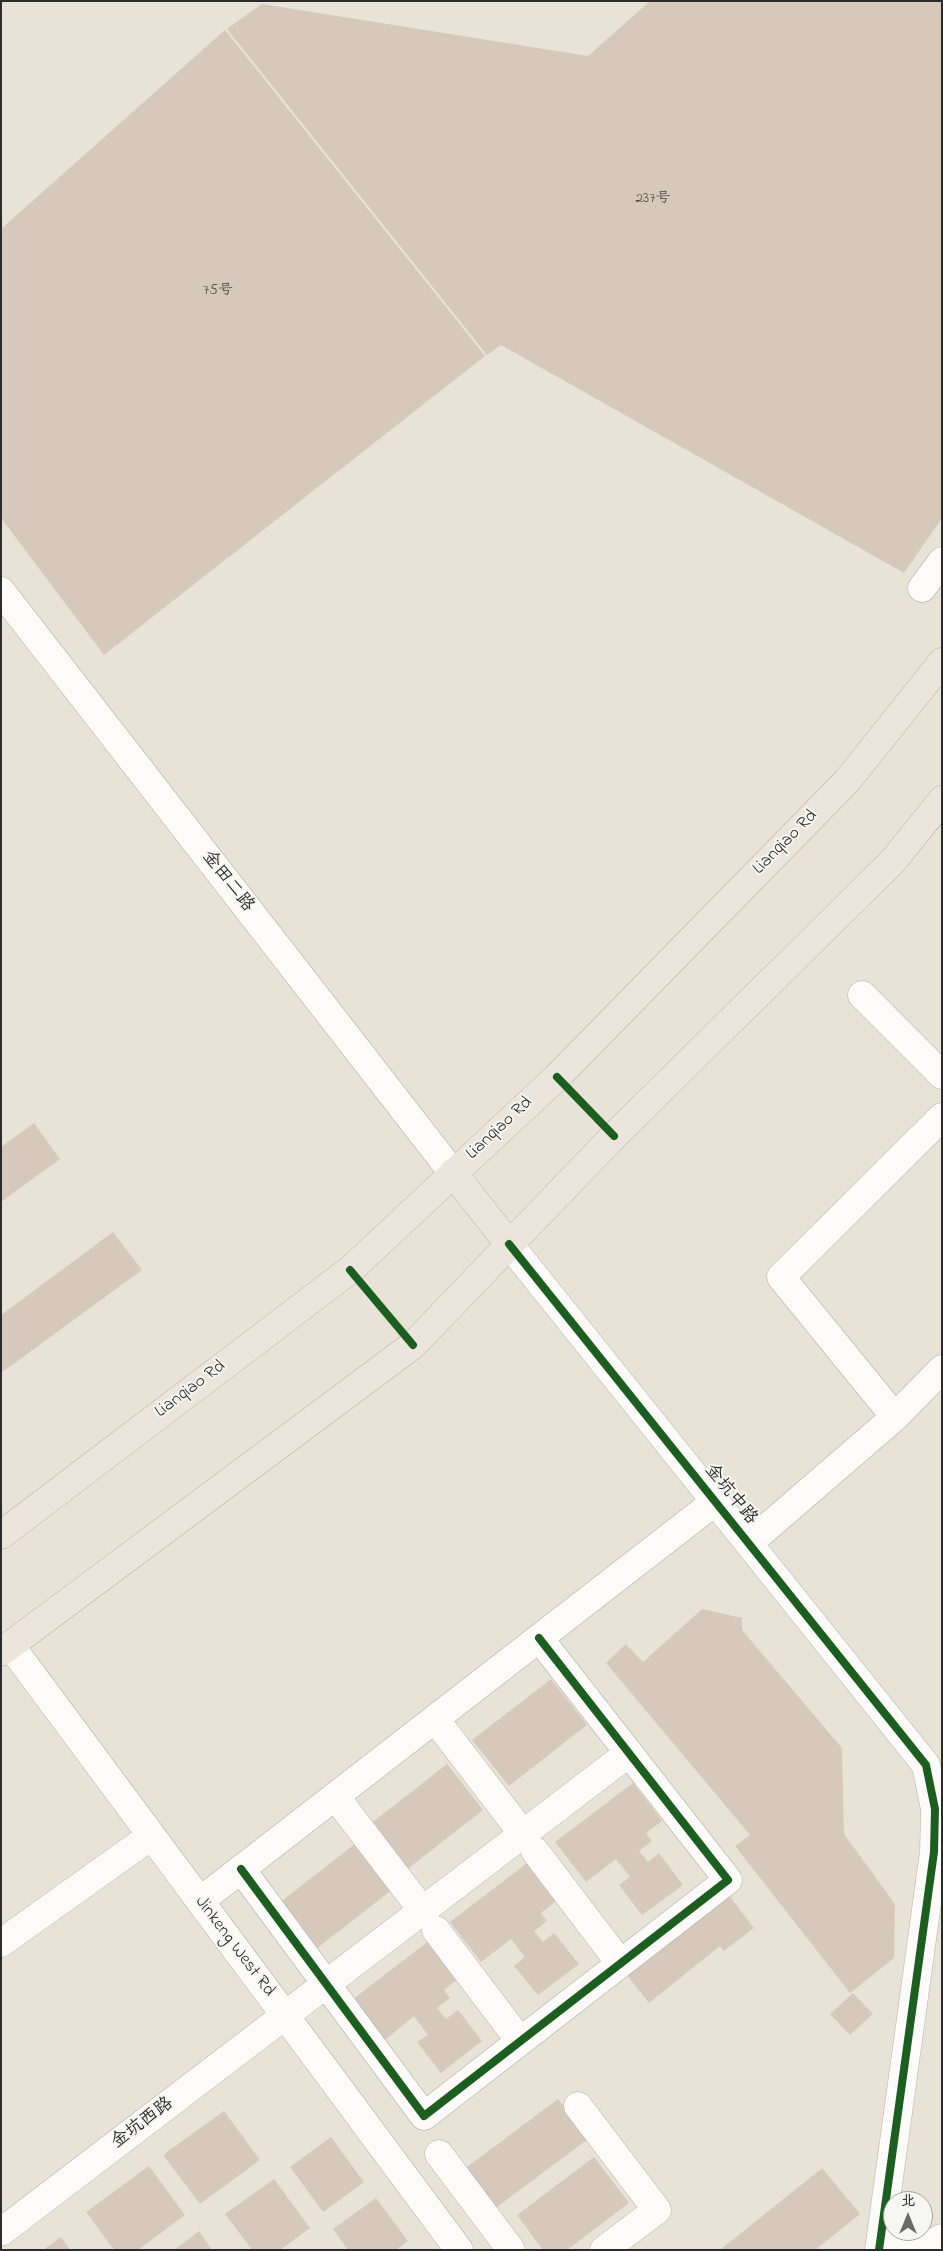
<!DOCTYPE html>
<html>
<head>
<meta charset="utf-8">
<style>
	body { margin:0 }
	#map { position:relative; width:943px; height:2251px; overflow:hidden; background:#e8e3d7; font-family:"Indie Flower","LXGW WenKai TC",sans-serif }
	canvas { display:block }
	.frame { position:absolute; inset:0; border:2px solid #2b2b2b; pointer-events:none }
	.north { position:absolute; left:883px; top:2191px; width:50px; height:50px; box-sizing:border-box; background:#f6f6f2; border:1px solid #a5a5a2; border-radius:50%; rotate:0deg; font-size:14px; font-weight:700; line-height:20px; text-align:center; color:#2b2b2b }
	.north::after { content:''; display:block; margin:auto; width:18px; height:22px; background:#6d6b67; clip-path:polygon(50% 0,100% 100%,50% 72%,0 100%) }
</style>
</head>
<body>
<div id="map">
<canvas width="943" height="2251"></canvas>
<div class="frame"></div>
<div class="north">北</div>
</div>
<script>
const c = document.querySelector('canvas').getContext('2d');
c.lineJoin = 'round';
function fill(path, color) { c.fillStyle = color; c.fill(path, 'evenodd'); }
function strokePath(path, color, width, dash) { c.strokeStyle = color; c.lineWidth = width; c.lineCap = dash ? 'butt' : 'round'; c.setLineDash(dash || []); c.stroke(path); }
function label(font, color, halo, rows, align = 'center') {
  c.font = font + ' "Indie Flower","LXGW WenKai TC",sans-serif'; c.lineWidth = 4; c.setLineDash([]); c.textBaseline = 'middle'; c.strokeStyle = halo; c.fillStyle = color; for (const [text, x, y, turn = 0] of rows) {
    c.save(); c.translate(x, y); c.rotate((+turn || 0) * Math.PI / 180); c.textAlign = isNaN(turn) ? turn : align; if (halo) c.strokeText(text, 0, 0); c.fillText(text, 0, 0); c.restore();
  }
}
fill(new Path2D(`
	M650,1H942V518L904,573L501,345L487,355L227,29L262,4L588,56Z
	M225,30L485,356L104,655L1,518V229Z
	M34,1123L60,1159L1,1202V1147Z
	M113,1232L142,1270L1,1373V1315Z
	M702,1609L742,1618V1630L842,1748L844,1834L895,1904L894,1958L850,1993L735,1846L750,1835L606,1663L626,1644L643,1662Z
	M551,1679L587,1725L509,1786L472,1740Z
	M447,1764L483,1810L405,1871L369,1825Z
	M633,1783L662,1821L646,1833L652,1841L639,1851L648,1862L659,1853L683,1885L642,1915L619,1885L630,1877L616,1859L586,1882L555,1842Z
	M356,1843L393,1889L315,1950L278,1904Z
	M527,1863L556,1901L541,1913L547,1921L534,1931L543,1942L554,1933L579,1964L538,1995L514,1966L525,1957L511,1939L481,1962L450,1922Z
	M728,1894L754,1928L724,1951L720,1946L649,2003L626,1974Z
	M430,1940L459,1978L444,1990L450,1998L437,2008L446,2019L458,2010L482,2041L441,2073L417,2042L428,2035L414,2016L385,2040L353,1999Z
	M853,1993L873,2014L850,2035L830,2014Z
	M558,2099L588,2139L493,2210L463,2170Z
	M224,2111L260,2160L200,2204L163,2155Z
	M331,2137L364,2182L323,2212L290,2167Z
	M594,2157L629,2203L567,2250H543L517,2215Z
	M149,2166L185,2215L138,2250H114L86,2212Z
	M822,2168L860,2214L815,2250H720Z
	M274,2179L310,2228L280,2250H252L225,2214Z
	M376,2198L408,2241L396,2250H348L333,2229Z
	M199,2231L212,2250H174Z
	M61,2237L70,2250H43Z`), '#d6c9bc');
const minor = new Path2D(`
	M922,588L942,561
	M1,591L453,1173
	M862,995L942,1075
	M509,1244L926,1765L935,1809L934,1852L879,2250
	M895,1417L781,1277L942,1117
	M749,1543L895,1417L942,1369
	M10,1645L459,2250
	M435,1719L523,1834
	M335,1796L423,1911
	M535,1851L620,1963
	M241,1869L424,2116L728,1880L539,1638
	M200,1901L716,1501
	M436,1930L520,2041
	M1,1943L151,1836
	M578,2106L657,2210L604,2250
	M439,2154L511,2250
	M1,2232L629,1753
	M896,2250L928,2245L942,2238`);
const major = new Path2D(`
	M453,1173L509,1244
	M1,1535L350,1270L557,1077L847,781L942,662
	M1,1652L413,1345L614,1136L893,861L942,800`);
strokePath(minor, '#b3b0a9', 29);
strokePath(major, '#b3b0a9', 29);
strokePath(minor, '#fcfbf9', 28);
strokePath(major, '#ece5dc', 28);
strokePath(new Path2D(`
	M557,1077L614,1136
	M509,1244L926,1765L935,1809L934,1852L879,2250
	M350,1270L413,1345
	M241,1869L424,2116L728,1880L539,1638`), '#1b5e20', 8);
label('15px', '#56524f', null, [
	["237号",653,200],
	["75号",218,292]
]);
label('18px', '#2b2b2b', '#f6f6f2', [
	["Lianqiao Rd",786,843,-45],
	["金田二路",227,882,52],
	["Lianqiao Rd",500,1129,-43],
	["Lianqiao Rd",191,1390,-37],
	["金坑中路",730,1495,51],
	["Jinkeng West Rd",234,1947,53],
	["金坑西路",143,2124,-37]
]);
</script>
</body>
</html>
